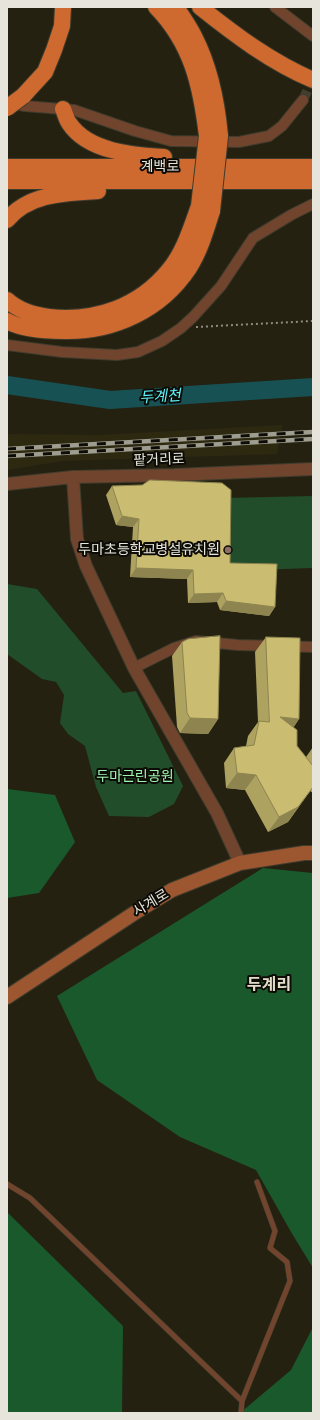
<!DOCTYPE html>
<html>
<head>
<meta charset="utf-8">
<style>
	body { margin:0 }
	#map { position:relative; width:320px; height:1420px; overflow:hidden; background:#242111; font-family:Figtree,sans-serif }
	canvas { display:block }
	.frame { position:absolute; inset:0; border:8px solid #e7e5db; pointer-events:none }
</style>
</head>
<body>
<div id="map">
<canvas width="320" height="1420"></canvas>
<div class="frame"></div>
</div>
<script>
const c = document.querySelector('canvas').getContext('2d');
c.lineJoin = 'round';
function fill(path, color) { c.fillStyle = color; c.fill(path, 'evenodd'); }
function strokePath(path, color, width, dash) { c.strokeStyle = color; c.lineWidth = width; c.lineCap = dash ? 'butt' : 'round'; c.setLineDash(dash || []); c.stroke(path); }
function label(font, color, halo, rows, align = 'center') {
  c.font = font + ' Figtree,"Noto Sans KR",sans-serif'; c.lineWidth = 4; c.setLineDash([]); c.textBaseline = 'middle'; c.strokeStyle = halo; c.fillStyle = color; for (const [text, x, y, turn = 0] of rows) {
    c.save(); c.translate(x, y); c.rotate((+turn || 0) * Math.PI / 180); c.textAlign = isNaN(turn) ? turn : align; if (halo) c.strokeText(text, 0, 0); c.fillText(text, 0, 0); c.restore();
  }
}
fill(new Path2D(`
	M282,425L277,454L63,461L7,470V434L100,435Z`), '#2d2911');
fill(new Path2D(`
	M313,496V568L223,571L225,498Z
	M7,584L37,589L123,693L136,691L183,786L174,804L149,817L109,816L96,787L85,746L68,734L60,723L64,695L56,682L42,679L7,654Z`), '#214d2b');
fill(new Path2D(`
	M7,789L55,795L75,842L39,893L7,898Z
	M263,868L313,873V1268L291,1232L256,1170L180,1137L97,1080L57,996Z
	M7,1212L123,1326L122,1413H7Z
	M313,1327V1413H240L291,1370Z`), '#1a592c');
strokePath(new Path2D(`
	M7,385L110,400L313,387`), '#175154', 18);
strokePath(new Path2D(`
	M303,100L313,78`), '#413e2f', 10, [10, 5]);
const service = new Path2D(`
	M7,1184L30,1198L242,1401
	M241,1413L242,1401L290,1281L287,1262L270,1248L275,1231L257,1182`);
const minor = new Path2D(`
	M275,7L313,36
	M10,103L25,106L74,110L135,131L171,141L239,142L269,136L282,126L303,100
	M7,345L62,352L117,355L138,352L162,341L181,328L193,317L221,286L253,238L291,215L313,204
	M134,668L174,648L196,641L238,645L313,647`);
const tertiary = new Path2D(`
	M73,477L77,539L86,566L134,668L217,813L240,863
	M7,484L73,477L174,475L313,469`);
const secondary = new Path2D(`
	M7,997L136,912L172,890L240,863L304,853H313`);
const trunk = new Path2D(`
	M156,7C192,44 201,86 207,136
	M176,7C182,16 189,26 194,36C210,67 217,102 220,136
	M200,7C235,35 271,62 313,80
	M23,96L45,72L54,50L62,26L63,7
	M63,109C65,113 66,119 69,123C88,152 133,155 164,157
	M7,167H313
	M7,181H313
	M7,220C29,193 66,193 98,191
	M7,300C19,311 33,315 49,317C95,322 139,307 169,270C184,252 191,228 199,206
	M7,321C23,330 46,331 64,331C114,332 161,310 189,268C200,251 206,230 212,211`);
strokePath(service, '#3f3c2d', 6);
strokePath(minor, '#3f3c2d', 12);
strokePath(tertiary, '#3f3c2d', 14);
strokePath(secondary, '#3f3c2d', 16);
strokePath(trunk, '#3f3c2d', 18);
strokePath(new Path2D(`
	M196,327L313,321`), '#8f8c80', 2, [2, 3]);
strokePath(service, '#70442d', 5);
strokePath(minor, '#70442d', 10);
strokePath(tertiary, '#70442d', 12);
strokePath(secondary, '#9d5730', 14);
strokePath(trunk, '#ce6a30', 16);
const rail = new Path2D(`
	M7,449L313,432
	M7,456L313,439`);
strokePath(rail, '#9f9d90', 4.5);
strokePath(rail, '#0c0b05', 3, [9]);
const trunkBridge = new Path2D(`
	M7,108L23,96
	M199,206L207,136
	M212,211L220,136`);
strokePath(trunkBridge, '#3f3c2d', 18, []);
strokePath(trunkBridge, '#ce6a30', 16);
fill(new Path2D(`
	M112,486L230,563L275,607L269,616L220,610L217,602L188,603L187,579L130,577L133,527L116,525L106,495Z
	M266,637L299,719L293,728L297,746L306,757L313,747V793L310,791L288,822L268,832L245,790L226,788L224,763L234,748L246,746L248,736L258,722L255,652Z
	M182,642L218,719L208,734L180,733L177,727L172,656Z`), '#aea261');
fill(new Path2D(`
	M122,516L139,519L133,527L116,525Z
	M136,568L193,570L187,579L130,577Z
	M223,593L217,602L188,603L194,594Z
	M226,601L275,607L269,616L220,610Z
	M280,717L299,719L289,734Z
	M190,718L218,719L208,734L180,733Z
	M237,773L256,775L245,790L226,788Z
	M313,787L288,822L268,832L279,817Z`), '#8d844f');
const building = new Path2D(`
	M150,480L222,483L231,490L230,563L277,564L275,607L226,601L223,593L194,594L193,570L136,568L139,519L122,516L112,486L142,485Z
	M220,636L218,719L190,718L187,713L182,642L188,639Z
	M266,637L300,638L299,719L280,717L297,730V746L313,766V787L298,807L279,817L256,775L237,773L234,748L254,745L259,721L269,722Z`);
fill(building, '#cabc71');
strokePath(building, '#8d844f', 1);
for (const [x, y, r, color] of [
	[228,550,4,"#8d6e63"]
]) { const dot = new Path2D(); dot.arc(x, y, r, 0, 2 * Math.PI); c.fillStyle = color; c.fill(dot); strokePath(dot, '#0c0b05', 1.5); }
label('14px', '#e7e5db', '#0c0b05', [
	["계백로",160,167],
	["팥거리로",159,460,-2],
	["사계로",151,903,-31]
]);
label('14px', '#e7e5db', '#0c0b05', [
	["두마초등학교병설유치원",220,550]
], 'right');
label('14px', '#9df3ad', '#0c0b05', [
	["두마근린공원",135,777]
]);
label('italic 15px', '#5ef5fd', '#0c0b05', [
	["두계천",160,397,-4]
]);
label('bold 16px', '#e1ddc8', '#0c0b05', [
	["두계리",269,985]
]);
</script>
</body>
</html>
